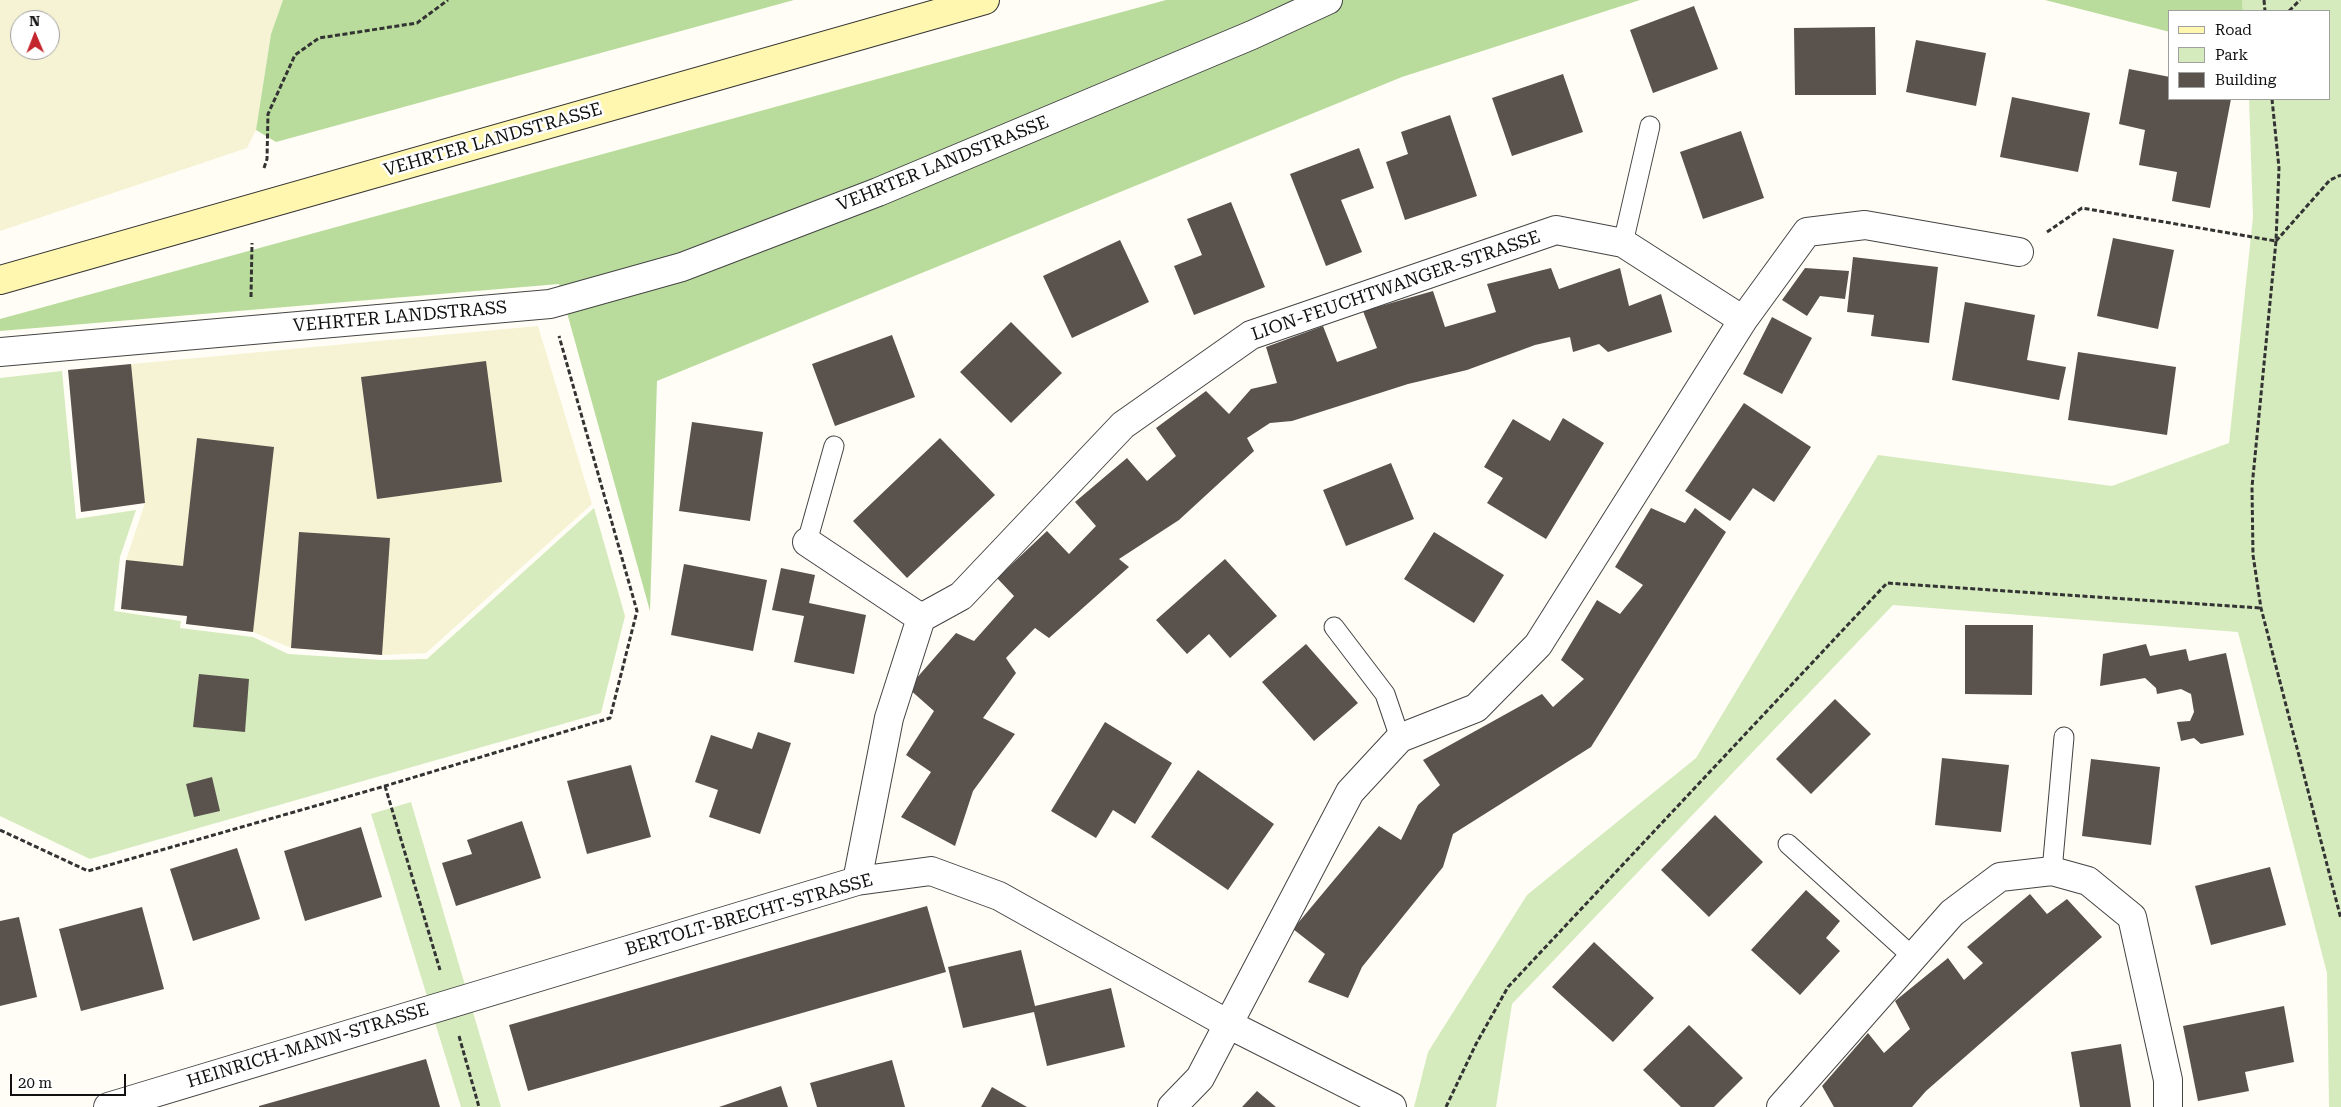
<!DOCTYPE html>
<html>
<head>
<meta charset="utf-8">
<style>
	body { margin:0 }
	#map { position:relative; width:2341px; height:1107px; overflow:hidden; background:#fffdf5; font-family:"Roboto Serif",serif }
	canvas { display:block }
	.legend { position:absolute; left:2168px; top:10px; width:162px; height:90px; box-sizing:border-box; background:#fff; border:1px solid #a0a0a0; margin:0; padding:6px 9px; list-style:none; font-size:15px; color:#111 }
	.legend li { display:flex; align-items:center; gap:10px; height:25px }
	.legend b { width:25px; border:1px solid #a0a0a0 }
	.north { position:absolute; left:10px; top:10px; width:50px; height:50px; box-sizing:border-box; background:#fff; border:1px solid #a0a0a0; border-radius:50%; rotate:359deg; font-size:14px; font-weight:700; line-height:20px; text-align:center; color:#111 }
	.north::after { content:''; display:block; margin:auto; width:18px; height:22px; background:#c4262e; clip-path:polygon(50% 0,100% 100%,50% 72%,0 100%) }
	.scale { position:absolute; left:10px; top:1074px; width:116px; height:22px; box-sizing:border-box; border:2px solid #111; border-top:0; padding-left:6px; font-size:15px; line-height:18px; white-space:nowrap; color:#111; -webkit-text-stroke:4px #fff; paint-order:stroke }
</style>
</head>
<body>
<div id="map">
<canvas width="2341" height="1107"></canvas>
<ul class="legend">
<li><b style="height:6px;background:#fff6b0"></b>Road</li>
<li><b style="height:14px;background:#d5ebbd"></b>Park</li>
<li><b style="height:14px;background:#5a524d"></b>Building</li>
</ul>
<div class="north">N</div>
<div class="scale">20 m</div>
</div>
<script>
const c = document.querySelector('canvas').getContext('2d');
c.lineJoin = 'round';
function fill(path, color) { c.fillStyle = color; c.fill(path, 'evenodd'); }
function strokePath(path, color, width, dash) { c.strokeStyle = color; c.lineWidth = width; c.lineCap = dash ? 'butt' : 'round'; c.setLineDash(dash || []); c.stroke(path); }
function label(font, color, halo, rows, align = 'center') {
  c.font = font + ' "Roboto Serif",serif'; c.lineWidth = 5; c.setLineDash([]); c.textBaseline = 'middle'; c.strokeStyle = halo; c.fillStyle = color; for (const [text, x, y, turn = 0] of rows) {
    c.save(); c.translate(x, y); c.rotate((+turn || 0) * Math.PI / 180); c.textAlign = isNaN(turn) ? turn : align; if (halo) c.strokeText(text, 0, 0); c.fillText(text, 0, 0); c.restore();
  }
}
fill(new Path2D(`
	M0,0H283L271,34L256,130L247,148L0,231ZM20,20H50V50H20Z
	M538,326L592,504L426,653L382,655L291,648L253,632L186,624L187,616L121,609L126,560L145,503L68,370Z`), '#f6f3d4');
fill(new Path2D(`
	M2242,0H2341V1107H2329L2327,973L2238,632L1893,605L1512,1004L1496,1107H1414L1428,1052L1527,895L1696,758L1878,455L2112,486L2229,443L2253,217L2249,99H2330V11H2243Z
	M62,371L76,519L136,510L120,557L114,611L181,621L180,628L253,637L288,654L382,660L427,659L594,508L625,616L601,713L90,859L0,816V378Z
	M411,802L501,1107H461L371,814Z`), '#d5ebbd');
fill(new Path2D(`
	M283,0H794L276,142L256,130L271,34Z
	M1166,0H1640L1402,77L657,381L650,611L559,284L0,331V319Z
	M2045,0H2242L2243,11H2170V32Z`), '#b9dc9c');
fill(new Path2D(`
	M1694,6L1718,69L1653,93L1630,30Z
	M1875,27L1876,95H1795L1794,28Z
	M1916,40L1986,53L1976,106L1906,92Z
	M2129,69L2170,77V99H2231L2210,208L2172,201L2177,172L2139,165L2145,130L2119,124Z
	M1563,74L1583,132L1512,156L1492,98Z
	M2012,97L2090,113L2078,172L2000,157Z
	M1450,115L1477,196L1405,220L1386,162L1408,154L1401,132Z
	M1741,131L1764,198L1703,219L1680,152Z
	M1359,148L1374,188L1341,200L1362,252L1326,266L1290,174Z
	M1231,202L1265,287L1194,315L1174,266L1202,255L1187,219Z
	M2113,238L2174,250L2158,329L2097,316Z
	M1120,240L1149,302L1072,338L1043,276Z
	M1853,257L1938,267L1929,343L1871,336L1874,315L1847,312Z
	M1551,268L1559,289L1620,268L1629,306L1661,294L1672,332L1608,352L1599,344L1573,352L1570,337L1535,345L1467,370L1408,384L1292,421L1270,423L1247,438L1254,451L1179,520L1119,559L1129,567L1049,638L1035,628L1006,658L1016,673L983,718L1015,734L973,791L955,846L901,817L931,772L906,755L934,711L908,688L956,633L974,641L1014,596L997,578L1047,531L1069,554L1096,526L1075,502L1127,458L1147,481L1176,456L1156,428L1206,391L1229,414L1251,389L1277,383L1266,347L1323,326L1337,362L1377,348L1363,311L1433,291L1445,327L1496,312L1487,284Z
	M1805,268L1849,271L1845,299L1820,296L1807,316L1782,300Z
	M1965,302L2035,315L2027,360L2066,367L2059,400L1952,380Z
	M1772,317L1812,338L1782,394L1743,374Z
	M1011,322L1062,373L1011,423L960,372Z
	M892,335L915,397L835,426L812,364Z
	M2078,352L2176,367L2167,435L2068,420Z
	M486,361L502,482L377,499L361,377Z
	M131,364L145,503L81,512L68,370Z
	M1744,403L1811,447L1774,502L1753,488L1730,521L1685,491Z
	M1563,418L1604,443L1546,539L1487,503L1503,478L1484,467L1513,419L1550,441Z
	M692,422L763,432L750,521L679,511Z
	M197,438L274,447L253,632L186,624L187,616L121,609L126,560L183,566Z
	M940,438L995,495L907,578L853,521Z
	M1391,463L1414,519L1346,546L1323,490Z
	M1651,508L1685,523L1695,508L1726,532L1591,747L1453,834L1443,867L1362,967L1348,998L1308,982L1325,954L1293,929L1379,826L1401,840L1418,805L1440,785L1423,760L1542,694L1553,707L1584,679L1561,660L1597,600L1620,614L1643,585L1615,567Z
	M299,532L390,538L382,655L291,648Z
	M1434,532L1504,575L1474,623L1404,579Z
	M1225,559L1277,616L1230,658L1209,634L1187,654L1156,620Z
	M684,564L767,580L753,651L671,635Z
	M781,568L815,575L809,603L866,615L854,674L794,662L804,616L772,610Z
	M1965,625H2033L2032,695L1965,694Z
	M1306,644L1358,703L1314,741L1262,682Z
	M2146,644L2150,656L2186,649L2189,661L2226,653L2244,735L2201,744L2194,738L2181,741L2177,722L2190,721L2194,712L2191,694L2181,689L2157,694L2156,688L2145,678L2100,686L2103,654Z
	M199,674L249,679L245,732L193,727Z
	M1835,699L1871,734L1811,794L1776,759Z
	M1105,722L1172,763L1135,824L1113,810L1096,838L1051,811Z
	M758,732L791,743L760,834L709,817L718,790L695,782L711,735L752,749Z
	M1942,758L2009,765L2001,832L1935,825Z
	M2091,759L2160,767L2151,845L2082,836Z
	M631,765L651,837L587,854L567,781Z
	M1198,770L1274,824L1228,890L1151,837Z
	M212,777L220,811L194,817L186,784Z
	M1715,815L1763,862L1709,917L1661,870Z
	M522,821L541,878L456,906L442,863L472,854L467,840Z
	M361,827L382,897L305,921L284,851Z
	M237,848L260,919L193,941L170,869Z
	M2270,867L2286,925L2211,945L2195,886Z
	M1806,890L1840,921L1826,938L1840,951L1800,995L1751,950Z
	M2030,894L2047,914L2067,899L2102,937L1926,1091L1912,1107H1834L1822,1086L1868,1033L1884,1053L1910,1029L1895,1001L1948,958L1964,980L1983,963L1967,947Z
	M927,906L946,972L528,1091L509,1025Z
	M142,907L164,989L81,1011L59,929Z
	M19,917L37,997L0,1006V921Z
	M1594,942L1654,998L1613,1042L1552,987Z
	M1021,950L1035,1006L1111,988L1125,1047L1047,1066L1034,1012L963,1028L948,967Z
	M2284,1006L2294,1062L2245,1072L2249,1091L2198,1101L2183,1026Z
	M1689,1025L1743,1078L1714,1107H1681L1643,1070Z
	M2121,1044L2131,1107H2080L2071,1052Z
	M426,1059L440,1107H259V1106Z
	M892,1060L905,1107H817L810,1083Z
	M781,1086L788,1107H719Z
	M992,1087L1027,1107H981Z
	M1257,1091L1276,1107H1242Z`), '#5a524d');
const lane = new Path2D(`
	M1623,243L1650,126
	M807,542L834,446
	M1334,627L1385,694L1400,738
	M1788,844L1913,957
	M2052,871L2064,737`);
const street = new Path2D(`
	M0,352L550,304L682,267L878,192L1252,35L1328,0
	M807,542L921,618
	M857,881L889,718L921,618L961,596L1123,425L1251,335L1556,230L1623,243L1743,320
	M108,1107L857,881L931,871L999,896L1228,1024L1392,1107
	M1172,1107L1200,1078L1350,792L1400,738L1476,708L1538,645L1743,320L1807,232L1865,225L2019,252
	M1781,1107L1952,913L2000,877L2052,871L2088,881L2132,917L2168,1080V1107`);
const secondary = new Path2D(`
	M0,280L985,0`);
strokePath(lane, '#444', 21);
strokePath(street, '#444', 30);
strokePath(secondary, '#333', 30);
strokePath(new Path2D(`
	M2264,0L2265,11
	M2289,11L2300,0
	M2272,99L2279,168L2276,241L2252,487L2253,555L2261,608L2341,919
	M264,168L267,159L268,114L295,55L319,38L417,23L448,0
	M2047,232L2082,208L2276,241
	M2276,241L2330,180L2341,175
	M251,297L252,243
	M385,786L440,970
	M0,830L88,871L385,786L610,718L637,611L559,336
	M459,1036L479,1107
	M1446,1107L1476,1044L1508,987L1887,583L2261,608`), '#333', 3, [5, 2.5]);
strokePath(lane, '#fff', 19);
strokePath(street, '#fff', 28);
strokePath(secondary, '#fff6b0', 28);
label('18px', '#111', '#fff', [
	["VEHRTER LANDSTRASSE",493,140,-16],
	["VEHRTER LANDSTRASSE",943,164,-22],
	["LION-FEUCHTWANGER-STRASSE",1396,286,-19],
	["VEHRTER LANDSTRASS",400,317,-5],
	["BERTOLT-BRECHT-STRASSE",749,915,-16],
	["HEINRICH-MANN-STRASSE",308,1046,-17]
]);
</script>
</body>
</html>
